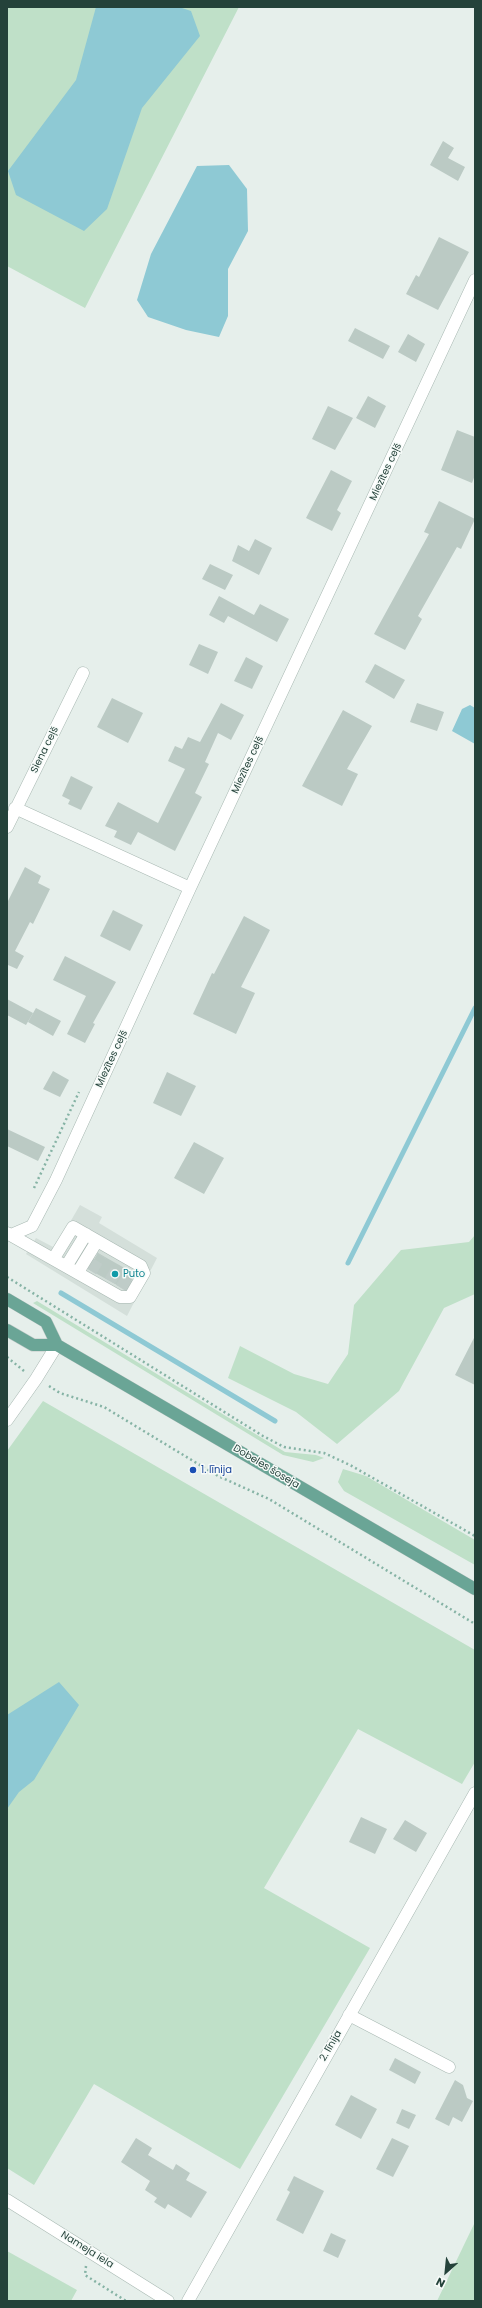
<!DOCTYPE html>
<html>
<head>
<meta charset="utf-8">
<style>
	body { margin:0 }
	#map { position:relative; width:482px; height:2308px; overflow:hidden; background:#e6efeb; font-family:Poppins,sans-serif }
	canvas { display:block }
	.frame { position:absolute; inset:0; border:8px solid #24423a; pointer-events:none }
	.north { position:absolute; left:426px; top:2252px; width:40px; height:40px; -webkit-text-stroke:3px #f7fbf9; paint-order:stroke; rotate:207deg; font-size:11px; font-weight:700; line-height:16px; text-align:center; color:#24423a }
	.north::after { content:''; display:block; margin:auto; width:14px; height:18px; background:#24423a; clip-path:polygon(50% 0,100% 100%,50% 72%,0 100%) }
</style>
</head>
<body>
<div id="map">
<canvas width="482" height="2308"></canvas>
<div class="frame"></div>
<div class="north">N</div>
</div>
<script>
const c = document.querySelector('canvas').getContext('2d');
c.lineJoin = 'round';
function fill(path, color) { c.fillStyle = color; c.fill(path, 'evenodd'); }
function strokePath(path, color, width, dash) { c.strokeStyle = color; c.lineWidth = width; c.lineCap = dash ? 'butt' : 'round'; c.setLineDash(dash || []); c.stroke(path); }
function label(font, color, halo, rows, align = 'center') {
  c.font = font + ' Poppins,sans-serif'; c.lineWidth = 3; c.setLineDash([]); c.textBaseline = 'middle'; c.strokeStyle = halo; c.fillStyle = color; for (const [text, x, y, turn = 0] of rows) {
    c.save(); c.translate(x, y); c.rotate((+turn || 0) * Math.PI / 180); c.textAlign = isNaN(turn) ? turn : align; if (halo) c.strokeText(text, 0, 0); c.fillText(text, 0, 0); c.restore();
  }
}
fill(new Path2D(`
	M80,1205L102,1217L99,1223L157,1258L127,1316L26,1254L36,1238L55,1248Z`), '#d4dfda');
fill(new Path2D(`
	M7,7H239L85,308L7,266Z
	M475,1235V1294L444,1308L399,1391L337,1444L296,1412L228,1378L240,1346L294,1374L328,1384L348,1354L354,1305L401,1250L469,1242Z
	M37,1301L285,1452L316,1455L324,1458L313,1462L283,1455L33,1303Z
	M43,1401L475,1650V1762L462,1784L358,1729L264,1888L370,1948L240,2169L94,2084L34,2185L7,2168V1451Z
	M343,1469L366,1476L475,1540V1565L344,1491L338,1482Z
	M475,2222V2301H437Z
	M7,2251L77,2290L71,2301H7Z`), '#bfe0c8');
fill(new Path2D(`
	M96,7H179L191,11L200,36L142,108L107,209L84,231L16,195L8,171L76,80Z
	M229,165L247,189L248,231L228,269V316L219,337L186,330L148,317L137,300L151,254L197,166Z
	M470,705L475,708V744L452,731L462,709Z
	M59,1682L79,1705L34,1780L19,1792L7,1809V1715Z`), '#8ec9d4');
strokePath(new Path2D(`
	M348,1263L475,1008
	M61,1293L275,1421`), '#8ec9d4', 5);
fill(new Path2D(`
	M443,141L454,148L448,158L465,167L458,181L430,165Z
	M439,237L469,252L438,310L406,294L416,275L419,277Z
	M355,328L390,346L383,359L348,341Z
	M408,334L425,344L416,362L398,352Z
	M368,396L386,406L375,428L356,418Z
	M328,406L353,418L335,450L312,439Z
	M457,430L475,437V475L472,483L441,470Z
	M331,470L352,481L337,510L341,513L332,531L306,518Z
	M439,501L475,519L461,549L457,547L418,616L422,619L405,650L374,634L429,534L424,532Z
	M255,539L272,548L259,575L232,561L238,545L249,551Z
	M210,564L233,575L225,590L202,579Z
	M219,596L254,615L260,604L289,619L277,642L228,616L224,623L209,615Z
	M199,644L218,652L208,674L189,665Z
	M246,657L263,666L252,689L234,681Z
	M375,664L405,680L394,699L365,682Z
	M112,698L143,713L128,743L97,727Z
	M221,703L244,715L231,740L218,733L205,762L209,764L195,793L202,797L175,851L138,832L131,845L114,837L117,831L105,826L118,802L158,823L185,769L168,761L175,746L182,749L188,737L200,742Z
	M417,703L444,712L437,731L410,722Z
	M343,710L372,726L347,769L358,774L342,806L302,786Z
	M71,776L93,787L81,810L68,804L70,800L62,796Z
	M25,867L41,876L38,883L50,889L33,924L30,922L15,951L24,956L17,969L8,965L7,966V903Z
	M113,910L143,925L130,951L100,936Z
	M244,916L270,930L241,987L255,993L236,1034L193,1014L212,973L214,974Z
	M65,956L116,982L93,1023L95,1024L85,1043L67,1034L86,996L53,980Z
	M7,999L33,1013L26,1025L7,1015Z
	M36,1008L61,1021L53,1036L28,1022Z
	M53,1071L69,1080L60,1097L43,1089Z
	M167,1072L196,1086L181,1116L153,1103Z
	M7,1129L45,1147L38,1161L7,1146Z
	M194,1142L224,1158L204,1194L174,1178Z
	M98,1253L135,1274L126,1290L88,1269Z
	M475,1336V1385L455,1375Z
	M361,1817L387,1829L375,1854L349,1842Z
	M405,1820L427,1833L416,1852L393,1839Z
	M395,2058L421,2072L415,2084L389,2070Z
	M455,2080L463,2085L467,2098L473,2101L462,2122L453,2117L449,2126L435,2119Z
	M351,2095L377,2109L361,2139L335,2125Z
	M402,2109L416,2115L409,2129L396,2123Z
	M136,2138L152,2148L148,2155L173,2170L176,2164L190,2173L186,2180L207,2192L191,2218L168,2204L165,2209L154,2202L157,2198L145,2190L150,2181L121,2162Z
	M392,2138L409,2146L393,2177L376,2169Z
	M294,2176L324,2191L303,2234L276,2220L290,2192L287,2190Z
	M331,2233L346,2240L338,2258L323,2251Z`), '#bbcac4');
strokePath(new Path2D(`
	M91,1271L101,1255
	M110,1281L119,1266
	M121,1288L131,1272`), '#bfccc8', 12, [12, 6]);
const minor = new Path2D(`
	M15,808L190,888
	M7,827L83,673
	M7,1233L120,1297H130L144,1273L141,1266L73,1227L54,1258
	M11,1235L32,1226L56,1180L190,888L475,280
	M67,1265L86,1234
	M78,1272L97,1241
	M7,1420L36,1379L57,1345
	M349,2015L449,2067
	M7,2200L168,2301
	M188,2301L475,1793`);
const major = new Path2D(`
	M7,1299L46,1322L57,1345
	M7,1330L33,1345H57L475,1589`);
strokePath(minor, '#a8b8b2', 13);
strokePath(major, '#c2cac8', 13);
strokePath(new Path2D(`
	M34,1188L79,1092
	M7,1277L263,1436L284,1447L324,1453L350,1465L475,1536
	M7,1357L24,1371
	M49,1386L60,1393L104,1407L218,1476L269,1499L475,1624
	M86,2266L85,2275L126,2301`), '#86b3a5', 2.5, [2, 3]);
strokePath(minor, '#fff', 12);
strokePath(major, '#6aa596', 12);
for (const [x, y, r, color] of [
	[115,1274,4,"#0f9aa8"],
	[193,1470,4,"#1a4fb4"]
]) { const dot = new Path2D(); dot.arc(x, y, r, 0, 2 * Math.PI); c.fillStyle = color; c.fill(dot); strokePath(dot, '#f7fbf9', 1.5); }
label('10px', '#24423a', '#f7fbf9', [
	["Miezītes ceļš",386,472,-65],
	["Siena ceļš",45,750,-64],
	["Miezītes ceļš",248,765,-65],
	["Miezītes ceļš",112,1059,-65],
	["Dobeles šoseja",266,1467,31],
	["2. līnija",331,2046,-60],
	["Nameja iela",87,2250,32]
]);
label('10px', '#0d838f', '#f7fbf9', [
	["Puto",123,1274]
], 'left');
label('10px', '#164399', '#f7fbf9', [
	["1. līnija",201,1470]
], 'left');
</script>
</body>
</html>
